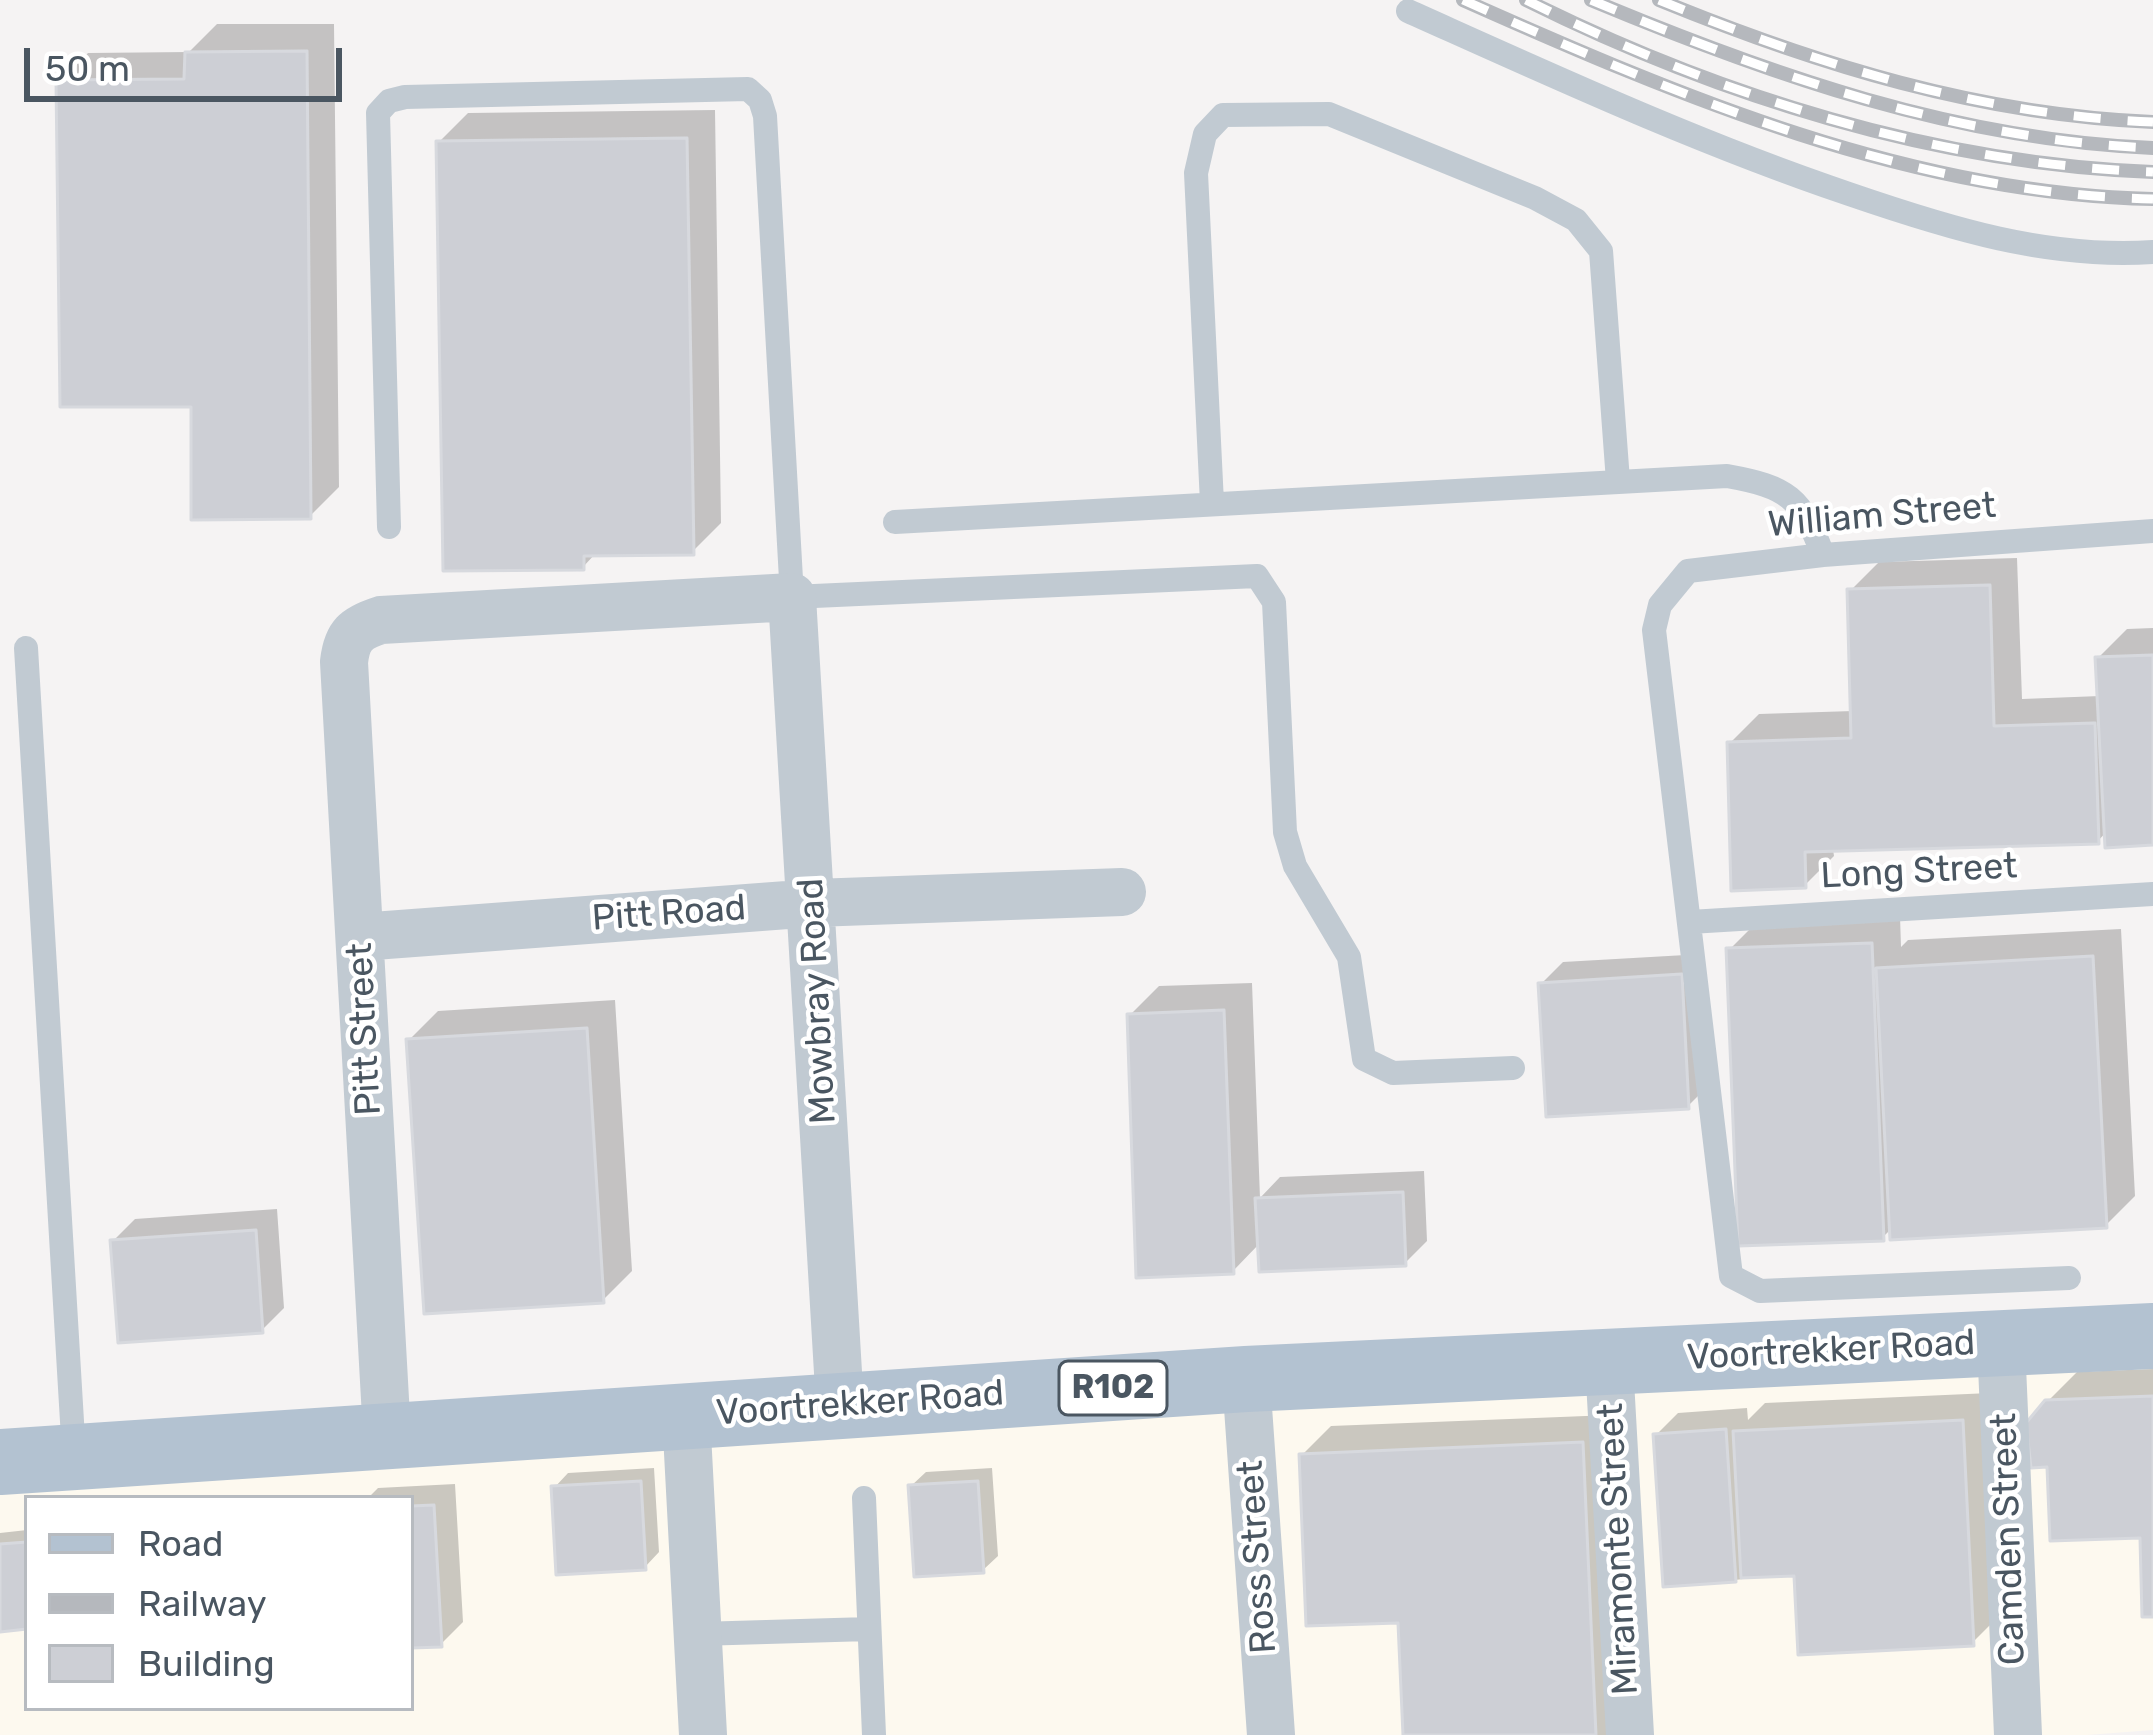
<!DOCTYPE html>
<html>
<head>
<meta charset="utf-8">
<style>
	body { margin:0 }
	#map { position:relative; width:2153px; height:1735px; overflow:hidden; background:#f5f3f3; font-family:Rubik,sans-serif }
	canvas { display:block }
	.legend { position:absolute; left:24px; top:1495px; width:390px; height:216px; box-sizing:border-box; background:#fff; border:3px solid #b7bbc0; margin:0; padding:15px 21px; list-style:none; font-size:36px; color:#4a5661 }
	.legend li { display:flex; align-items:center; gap:24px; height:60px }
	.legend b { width:60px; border:3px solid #b7bbc0 }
	.scale { position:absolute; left:24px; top:48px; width:318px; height:54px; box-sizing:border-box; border:6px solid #4a5661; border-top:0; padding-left:15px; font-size:36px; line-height:42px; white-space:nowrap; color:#4a5661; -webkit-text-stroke:9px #fff; paint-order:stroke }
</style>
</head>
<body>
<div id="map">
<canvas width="2153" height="1735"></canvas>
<ul class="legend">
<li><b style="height:15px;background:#b3c2d1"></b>Road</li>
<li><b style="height:15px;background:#b5b8bd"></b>Railway</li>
<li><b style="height:33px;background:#cdcfd5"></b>Building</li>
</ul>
<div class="scale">50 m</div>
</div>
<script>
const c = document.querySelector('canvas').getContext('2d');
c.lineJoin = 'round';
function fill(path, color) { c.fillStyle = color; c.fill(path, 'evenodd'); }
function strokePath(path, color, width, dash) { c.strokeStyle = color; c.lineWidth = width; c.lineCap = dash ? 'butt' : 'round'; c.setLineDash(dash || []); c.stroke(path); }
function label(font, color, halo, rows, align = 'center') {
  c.font = font + ' Rubik,sans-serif'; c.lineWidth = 9; c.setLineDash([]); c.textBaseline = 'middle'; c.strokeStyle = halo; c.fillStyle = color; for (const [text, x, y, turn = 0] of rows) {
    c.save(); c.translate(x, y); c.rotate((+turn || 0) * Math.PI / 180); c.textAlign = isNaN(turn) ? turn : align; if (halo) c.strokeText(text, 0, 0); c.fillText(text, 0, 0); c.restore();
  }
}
fill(new Path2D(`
	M2153,1336V1730L2087,1735H0V1462ZM27,1498H411V1708H27Z`), '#fdf9ef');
fill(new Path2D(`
	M217,24H334L339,487L310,516L194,404L59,82L88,53L189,52Z
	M715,110L721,523L692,552L596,553L583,567L439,142L468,113Z
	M2017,558L2022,699L2100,696L2098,658L2127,629L2153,628V842L2107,831L2098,841L1833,849L1834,856L1805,885L1730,743L1759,714L1853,711L1850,591L1879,562Z
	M1900,916L1901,947L1908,940L2121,929L2135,1196L2106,1225L1893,1227L1882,1238L1729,950L1758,921Z
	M1703,954L1710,1084L1688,1106L1541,984L1563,962Z
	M1252,983L1260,1198L1280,1177L1424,1171L1427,1241L1405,1263L1260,1243L1233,1271L1130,1015L1159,986Z
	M615,1000L632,1271L603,1300L409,1040L438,1011Z
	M277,1209L284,1308L262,1330L113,1241L135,1219Z
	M2153,1369V1614L2143,1535L2047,1402L2077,1372Z
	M1990,1393L2001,1614L1972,1643L1797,1572L1735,1580L1656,1435L1678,1413L1747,1408L1748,1420L1765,1403Z
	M1611,1415L1615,1735H1406L1401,1619L1302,1455L1331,1426Z
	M654,1468L659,1552L645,1567L554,1488L568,1473Z
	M992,1468L998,1556L983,1570L911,1486L926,1472Z
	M455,1484L463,1622L441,1644L411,1645V1498H368L378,1488Z
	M27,1530V1626L0,1629V1533Z`), '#0003');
const building = new Path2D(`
	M307,51L311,519L191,520V407H60L56,80L184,79L185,52Z
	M687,138L694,555L584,556V570L443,571L436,141Z
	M1990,585L1994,726L2095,723L2099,844L1805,852L1806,888L1731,891L1727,742L1851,738L1847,589Z
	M2153,655V845L2105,848L2095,657Z
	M1872,943L1884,1241L1738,1246L1726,948Z
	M2093,956L2107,1228L1890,1240L1876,968Z
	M1682,974L1689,1109L1546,1117L1538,983Z
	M1224,1010L1234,1274L1136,1278L1127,1014Z
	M587,1028L604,1303L424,1314L406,1039Z
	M1403,1192L1406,1266L1259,1272L1255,1198Z
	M256,1230L263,1333L118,1343L110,1240Z
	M2153,1396V1617H2142L2140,1538L2050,1541L2047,1467L2031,1468L2026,1423L2045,1400Z
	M1963,1420L1974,1646L1798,1655L1794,1576L1741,1578L1733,1431Z
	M1726,1429L1736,1582L1663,1587L1653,1434Z
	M1583,1442L1596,1735H1403L1398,1623L1306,1626L1299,1454Z
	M641,1481L646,1570L556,1575L551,1486Z
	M978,1481L984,1573L914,1577L908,1485Z
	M434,1505L442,1647L411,1648V1506Z
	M27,1542V1629L0,1632V1544Z`);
fill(building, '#cdcfd5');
strokePath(building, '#d7d9de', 3);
strokePath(new Path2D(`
	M1408,11C1553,76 1698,143 1849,194C1948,228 2047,259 2153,252
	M1212,503L1196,173L1205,134L1223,115L1329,114L1535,198L1576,220L1601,251L1618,481
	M895,522L1727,476C1788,487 1801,497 1823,555
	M389,527L378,113L389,101L405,97L748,89L760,100L765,116L792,597L1257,576L1274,602L1285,832L1295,866L1349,957L1364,1059L1393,1073L1513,1068
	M26,648L74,1455
	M1690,922L2153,894
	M2069,1278L1760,1291L1731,1276L1654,630L1660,605L1688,571L1823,555L2153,531
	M864,1498L874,1735
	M698,1634L869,1629`), '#c1cad2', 24);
strokePath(new Path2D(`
	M360,937L814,903L1122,892
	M2001,1343L2018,1735
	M1609,1363L1630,1735
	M1246,1379L1271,1735
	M686,1415L703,1735
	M387,1435L344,662C347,635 356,628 381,620L792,597L840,1406`), '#c1cad2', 48);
strokePath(new Path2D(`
	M0,1462L1246,1379L2153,1336`), '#b3c2d1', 66);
const rail = new Path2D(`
	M1463,0C1681,97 1910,194 2153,199
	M1526,0C1719,96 1936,164 2153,172
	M1591,0C1771,75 1956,140 2153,148
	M1659,0C1818,65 1980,115 2153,122`);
strokePath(rail, '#b5b8bd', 14);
strokePath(rail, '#fff', 9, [27]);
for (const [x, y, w] of [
	[1113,1388,108]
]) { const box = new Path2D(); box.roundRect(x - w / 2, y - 27, w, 54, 9); c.fillStyle = '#fff'; c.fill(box); strokePath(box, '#4a5661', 3); }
label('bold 33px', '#4a5661', null, [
	["R102",1113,1388]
]);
label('36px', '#4a5661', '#fff', [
	["William Street",1882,516,-5],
	["Long Street",1919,872,-3],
	["Pitt Road",669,914,-4],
	["Mowbray Road",818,1001,-93],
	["Pitt Street",365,1029,-93],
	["Voortrekker Road",1831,1351,-3],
	["Voortrekker Road",860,1404,-4],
	["Camden Street",2009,1539,-92],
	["Miramonte Street",1619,1549,-93],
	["Ross Street",1258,1557,-94]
]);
</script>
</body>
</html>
